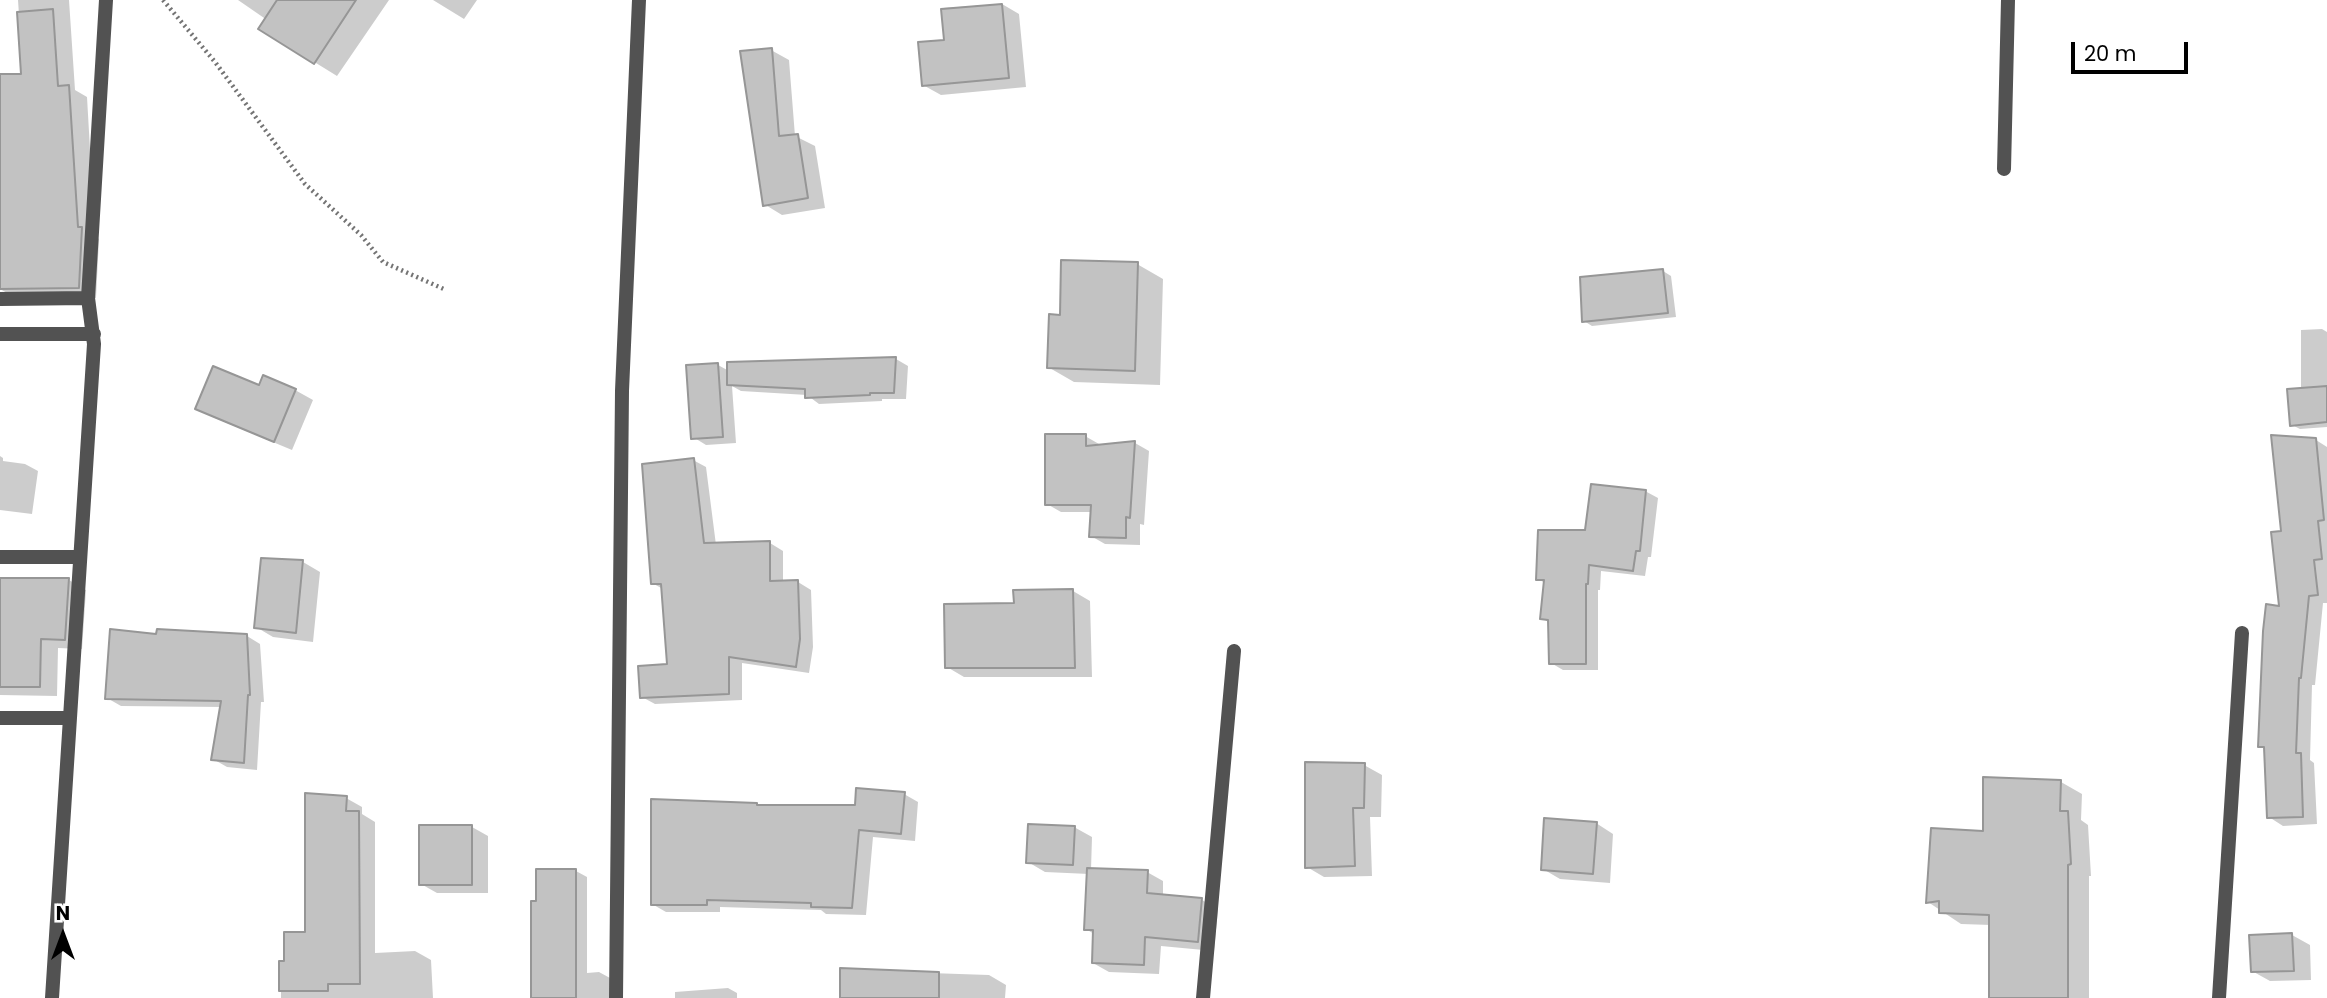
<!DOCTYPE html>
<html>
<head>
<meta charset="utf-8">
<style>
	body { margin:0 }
	#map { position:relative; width:2327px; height:998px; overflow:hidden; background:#fff; font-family:Poppins,sans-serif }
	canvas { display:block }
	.north { position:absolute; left:28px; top:900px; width:70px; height:70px; -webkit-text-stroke:5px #fff; paint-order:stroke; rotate:0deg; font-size:19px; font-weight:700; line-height:28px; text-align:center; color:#000 }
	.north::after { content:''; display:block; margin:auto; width:24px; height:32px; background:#000; clip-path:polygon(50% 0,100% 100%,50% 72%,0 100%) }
	.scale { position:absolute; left:2071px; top:42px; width:117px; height:32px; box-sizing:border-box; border:4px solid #000; border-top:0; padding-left:9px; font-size:21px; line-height:24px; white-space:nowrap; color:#000; -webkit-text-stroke:5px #fff; paint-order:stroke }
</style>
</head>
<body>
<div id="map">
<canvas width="2327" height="998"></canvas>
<div class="north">N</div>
<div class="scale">20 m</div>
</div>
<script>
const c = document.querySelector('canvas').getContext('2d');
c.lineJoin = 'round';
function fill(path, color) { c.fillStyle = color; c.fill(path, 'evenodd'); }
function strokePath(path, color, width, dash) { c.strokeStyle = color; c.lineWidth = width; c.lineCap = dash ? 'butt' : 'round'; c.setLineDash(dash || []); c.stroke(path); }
fill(new Path2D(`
	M18,0H69L75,90L87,97L95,236L99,239L96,298L18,299L0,289V76H23Z
	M238,0H389L337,76L261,29L267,20Z
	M433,0H477L464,19Z
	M1002,4L1019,14L1026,87L941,95L923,85L946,41L943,8Z
	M771,50L789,60L795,136L815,146L825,208L782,215L764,204Z
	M1137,264L1163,279L1160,385L1074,382L1048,367L1061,317Z
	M1663,271L1671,276L1676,317L1592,326L1584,321Z
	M2322,329L2327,332V427L2300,429L2292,425L2301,390V330Z
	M896,359L908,366L906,399H882V401L819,404L807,395L741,391L732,386L736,443L706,445L693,437L718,365L729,371Z
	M260,387L295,390L313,400L292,450L215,418L197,408Z
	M1085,436L1099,444V446L1135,443L1149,451L1144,525L1140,524V545L1105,544L1091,536L1092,512H1061L1047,504Z
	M2316,440L2327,447V603H2323L2315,685H2312L2310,760L2314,763L2317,824L2283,826L2269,817L2266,749L2260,746L2281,608L2283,533Z
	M0,456L3,458V461L25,464L38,471L32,514L0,510Z
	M693,460L706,467L716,545L770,543L783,551V583L798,582L811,590L813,647L809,673L742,663V700L655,704L642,697L669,666L663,589L652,583Z
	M1645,491L1658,498L1651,557H1648L1645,576L1601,571L1600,590H1598V670H1563L1551,663L1550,623L1542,618L1545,583L1538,579L1587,532Z
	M303,562L320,572L313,642L273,637L256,627Z
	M69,580L86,590L82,649L58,648L57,696L0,695V617Z
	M1073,591L1090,601L1092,677H964L947,667L1015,604Z
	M158,636H247L260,644L264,702H261L257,770L227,767L213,759L222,707L121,706L107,698Z
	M1364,765L1382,775L1381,817H1370L1372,876L1324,877L1307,867Z
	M2061,782L2082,794L2081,820L2088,825L2091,876H2089V998H1991V925L1961,924L1928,902L1985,833Z
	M904,794L918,802L915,841L873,837L866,915L826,914L821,910L720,907V912H666L652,904L760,807H856Z
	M346,798L362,807V814L375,822V953L415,951L431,960L433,998H281V963H286L307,934Z
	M1596,823L1613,834L1610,883L1560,879L1543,869Z
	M472,827L488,836V893H437L421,884Z
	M1074,827L1092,837L1091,870L1147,872L1163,881V896L1202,900L1218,909L1214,951L1161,946L1159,974L1109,972L1093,963L1094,934L1086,929L1089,874L1045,872L1028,862Z
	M576,871L587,877V973L599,972L610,978L618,998H532L538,903Z
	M2292,935L2310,945L2311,980L2270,981L2252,971Z
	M842,970L989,975L1006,985L1005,998H844Z
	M728,988L737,993V998H675V992Z`), '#0003');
const building = new Path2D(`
	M277,0H356L314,64L258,29Z
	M1002,4L1009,78L922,86L918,42L944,40L941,9Z
	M53,9L58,86L69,85L78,227H82L79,288L0,289V74H21L17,12Z
	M772,48L779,136L798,134L808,198L763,206L740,51Z
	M1061,260L1138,262L1135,371L1047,368L1049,314L1060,315Z
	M1663,269L1668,313L1582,322L1580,277Z
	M896,357L894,393H870V395L805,398V389L727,385V362Z
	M718,363L723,437L691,439L686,365Z
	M213,366L259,385L263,375L296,389L274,442L195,409Z
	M2327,386V422L2290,426L2287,389Z
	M1045,434H1086V446L1135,441L1130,518L1126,517V538L1089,537L1091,505H1045Z
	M2271,435L2316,438L2324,520L2318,521L2322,559L2314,560L2318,595L2309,596L2301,678H2299L2296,753H2301L2303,817L2267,818L2264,747H2258L2263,631L2266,604L2279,606L2271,532L2281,531Z
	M694,458L704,543L770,541V581L798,580L800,639L796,667L729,657V694L640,698L638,666L667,664L661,584H651L642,464Z
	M1591,484L1646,490L1640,551H1636L1633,571L1589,565L1588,584H1586V664H1549L1548,620L1540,619L1544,580H1536L1538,530H1585Z
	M261,558L303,560L296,633L254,628Z
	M0,578H69L65,640L41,639L40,687H0Z
	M1073,589L1075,668H945L944,604L1014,603L1013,590Z
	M110,629L156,634L157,629L247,634L250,695H248L244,763L211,760L221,701L105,699Z
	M1305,762L1365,763L1364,808H1353L1355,866L1305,868Z
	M1983,777L2061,780L2060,811H2068L2071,864L2068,865V998H1989V915L1939,913V901L1926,903L1931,828L1983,831Z
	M856,788L905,792L901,834L859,830L852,908L811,907V903L707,900V905H651V799L757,803V805H855Z
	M305,793L347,796L346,811H359L360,984H328V991H279V961H284V932H305Z
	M1544,818L1597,822L1593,874L1541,870Z
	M1028,824L1075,826L1073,865L1026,863Z
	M419,825H472V885H419Z
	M1087,868L1148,870L1147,893L1202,898L1198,942L1145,937L1144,965L1092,963L1093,930H1084Z
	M536,869H576V998H531V901H536Z
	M2292,933L2294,971L2251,972L2249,935Z
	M840,968L939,972V998H840Z`);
fill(building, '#c2c2c2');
strokePath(building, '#969696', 2);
strokePath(new Path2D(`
	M163,0L215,62L305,184L361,235L383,262L446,290`), '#747474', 4.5, [2, 3.5]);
strokePath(new Path2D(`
	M2004,169L2008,0`), '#525252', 14);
strokePath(new Path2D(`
	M0,299L88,298
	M0,334H94
	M0,557H80
	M0,718H70
	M52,998L94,344L88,298L106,0
	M616,998L622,391L639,0
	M1203,998L1234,651
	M2219,998L2242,633`), '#525252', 14);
</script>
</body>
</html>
